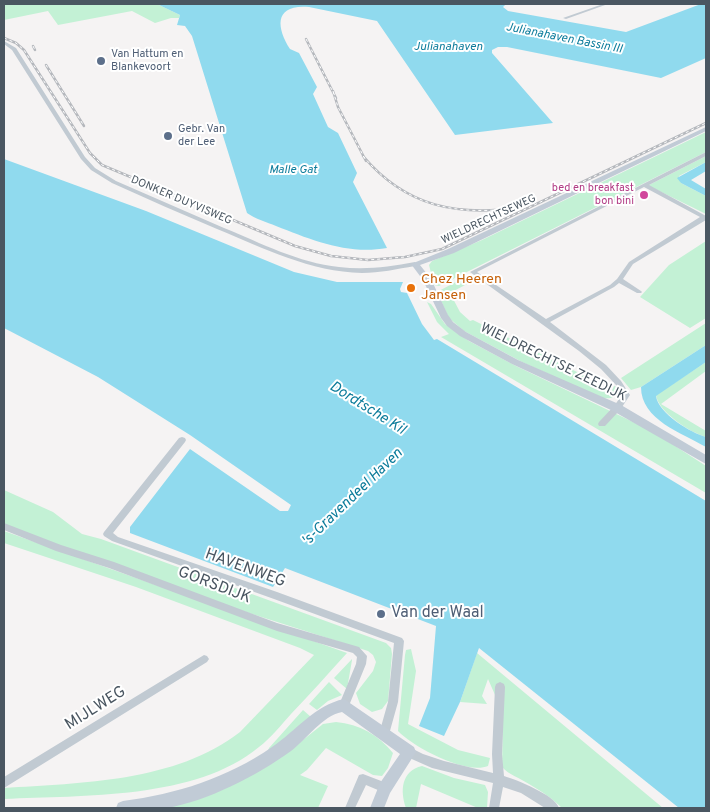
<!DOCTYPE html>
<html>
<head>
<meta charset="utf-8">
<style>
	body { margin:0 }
	#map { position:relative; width:710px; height:812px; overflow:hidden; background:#f5f3f3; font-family:Overpass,sans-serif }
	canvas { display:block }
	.frame { position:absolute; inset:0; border:5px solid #4a5661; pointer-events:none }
</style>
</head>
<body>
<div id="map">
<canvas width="710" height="812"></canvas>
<div class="frame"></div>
</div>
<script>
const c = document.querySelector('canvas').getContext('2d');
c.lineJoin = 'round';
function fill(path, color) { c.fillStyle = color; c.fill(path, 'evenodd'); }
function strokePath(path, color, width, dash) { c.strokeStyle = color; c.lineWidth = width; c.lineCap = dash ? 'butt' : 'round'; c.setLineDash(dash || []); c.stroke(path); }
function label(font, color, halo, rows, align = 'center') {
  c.font = font + ' Overpass,sans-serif'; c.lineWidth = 4; c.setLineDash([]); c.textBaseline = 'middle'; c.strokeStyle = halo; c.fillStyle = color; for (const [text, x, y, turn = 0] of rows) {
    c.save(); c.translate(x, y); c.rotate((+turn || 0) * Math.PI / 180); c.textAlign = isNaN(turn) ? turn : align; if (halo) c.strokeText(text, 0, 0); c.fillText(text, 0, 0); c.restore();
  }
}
fill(new Path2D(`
	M4,4H157L180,15L179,18H171L155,23L132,11L58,25L48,11L4,20Z
	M706,132V152L439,286L434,285L429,265L432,261L482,240Z
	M706,156V162L679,176L681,183L706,196V214L649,186V185Z
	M706,241V318L690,328L640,297L669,265Z
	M467,276L474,278L466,282L467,284L450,293L460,312L470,321L473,320L589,378L588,381L601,386L598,389L611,393L614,386L618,387L619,390C616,398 610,399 602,398L522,362L464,331L449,318L437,292Z
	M427,302L431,304L445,324L469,341L516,366L652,431L706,466V493L441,337L449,334L437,322Z
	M706,323V345L641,387L631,390L621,378Z
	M706,362V371L661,404L706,431V437C691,433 658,412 656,395Z
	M4,490L53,512L82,534L101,539L386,643L391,648L392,654L388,701L382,709L372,712L360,704L356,693L373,671L376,662L373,655L368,651L249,613L4,526Z
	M4,531L347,653C328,674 310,694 291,714C281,725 271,738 259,747C195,800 83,795 4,799V788C81,783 176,782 240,732L314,655L300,648L136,587L4,543Z
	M411,649L416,671L408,724L458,750L490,758L488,766C466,775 413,747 398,731L405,655L406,650Z
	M477,653L663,808H562C553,799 541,791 529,784C520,778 509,775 502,767L503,713L488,679L482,696L487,704L460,702Z
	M352,659V660L347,689L334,678Z
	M329,682L342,695L328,701L317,710L309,704Z
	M303,710L311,717L267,753L269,748Z
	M336,722C360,724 378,735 393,753L388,768L382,776L373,775L326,748L307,770L300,775L328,786L318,808H165L182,804L289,751L323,724Z
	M422,766L454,778L485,785L488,792L487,808H478L421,784L416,808H406C400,791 401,771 422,766Z`), '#c3f1d5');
fill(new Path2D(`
	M157,4H506L503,7L508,11L626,32L701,4H706V58L661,78L507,47H498L492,50V53L553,123L455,135L377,21L309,7C274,4 276,27 290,49L299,53L317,87L313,94L328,127L338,133L357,173L353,182L387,248C347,255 312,240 276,226C267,222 255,219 247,213L192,36L185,26L177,25L180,15Z
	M4,159L146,211L294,272L337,282H403L400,289L401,292L407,293L422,324L434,340L437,339L706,501V808H679L479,648L460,702L444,736L419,726L430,698L436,626L285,568L273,587L130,533V527L190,449L280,511H288L291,505L190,435L98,377L4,328Z
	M706,162V171L691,180L706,189V196L681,183L677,178Z
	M706,345V362L656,396C658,413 691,433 706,437V447C682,433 641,420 641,387Z`), '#90daee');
fill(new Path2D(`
	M603,4H608L566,19L563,18Z
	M4,41L16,48L85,157L95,168L116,181C152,197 188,212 224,228C261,243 299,263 339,267C365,270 389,267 415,262L418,264L415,266C397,269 380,273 362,273C311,272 263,248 217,229C182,214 147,199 112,183L91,170L81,159L12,50L4,44Z
	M706,152V156L649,185L706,216V220L633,264L623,279L641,291L642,292L641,293H637L619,283L614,287L550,322L606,365L621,381L630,395L620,410L605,426H599L598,424L599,422L614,406L622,395L616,385L601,369L579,351L470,272ZM644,187L700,217L629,262L617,279L610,285L546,319L477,272Z
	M182,437L185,438L186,440L185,442L113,533L118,537L277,592L402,638L404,641L398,702L388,738L384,739L380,738L379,734L388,702L394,643L274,599L112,541L104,536L103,534L104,532L179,438Z
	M4,523L61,545L114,562L277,623L359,647L367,656L366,664L348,708L344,710L340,708L339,705L356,664L357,657L353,653L277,631L109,568L56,551L4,530Z
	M204,655L207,656L209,659L207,662L4,788V777Z
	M500,682L504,684L505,687L502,754L504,776C517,780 555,795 559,808H545L521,793L503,787L499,808H489L493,783L432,768L405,756L404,752L405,748L409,747L423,754L444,761L493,773L492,754L495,687L496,684Z
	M363,774L389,784L390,788L389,792L385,793L366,785L355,808H345L359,775Z`), '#c1cad2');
fill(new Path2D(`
	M706,127V131L454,253L420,265L431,279L448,315L453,322L466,332L518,360L621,405L706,455V464L613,411L512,364L460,336L447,326L441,318L423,280L411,264L448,249Z
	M344,699L414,747L416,752L390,793L384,808H370L380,783L400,754L342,712C322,716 307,739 291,751C258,775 206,802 166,808C150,810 132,808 116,808L118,803L123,801C177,794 227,778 272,747C296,731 315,705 344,699Z`), '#c1cbd6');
const rail = new Path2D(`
	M4,38L16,43L24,50L90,153L102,165L295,246L331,256L368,260L405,257L442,249L706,123
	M306,39L336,98
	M33,46L35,50
	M46,65L84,126
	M333,91L338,107L366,161
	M363,156C406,207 458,217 522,207`);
strokePath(rail, '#b5b8bd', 2.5);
strokePath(rail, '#fff', 1, [3]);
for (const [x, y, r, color] of [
	[101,61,5,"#5c6f8a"],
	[168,136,5,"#5c6f8a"],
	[644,195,5,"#d1479c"],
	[411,288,5,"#e8710a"],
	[381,614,5,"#5c6f8a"]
]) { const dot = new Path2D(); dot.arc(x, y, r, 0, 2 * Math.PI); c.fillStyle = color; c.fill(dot); strokePath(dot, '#fff', 2); }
label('11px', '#4e5e75', '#fff', [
	["Van Hattum en",111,55],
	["Blankevoort",111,68],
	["Gebr. Van",178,130],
	["der Lee",178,143]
], 'left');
label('11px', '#b23c85', '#fff', [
	["bed en breakfast",634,189],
	["bon bini",634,202]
], 'right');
label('11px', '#4a5661', '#fff', [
	["DONKER DUYVISWEG",181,201,23],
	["WIELDRECHTSEWEG",489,220,-25]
]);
label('italic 12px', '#0c7c9b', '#fff', [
	["Julianahaven Bassin III",564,39,11],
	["Julianahaven",448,48],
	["Malle Gat",293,171]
]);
label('14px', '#c56008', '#fff', [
	["Chez Heeren",421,280],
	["Jansen",421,296]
], 'left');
label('14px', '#4a5661', '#fff', [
	["WIELDRECHTSE ZEEDIJK",553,363,26]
]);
label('italic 15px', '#0c7c9b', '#fff', [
	["Dordtsche Kil",367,409,32],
	["'s-Gravendeel Haven",353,498,-44]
]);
label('16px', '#4a5661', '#fff', [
	["HAVENWEG",245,569,20],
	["GORSDIJK",214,586,21],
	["MIJLWEG",96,709,-32]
]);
label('16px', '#4e5e75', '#fff', [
	["Van der Waal",391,614]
], 'left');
</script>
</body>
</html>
